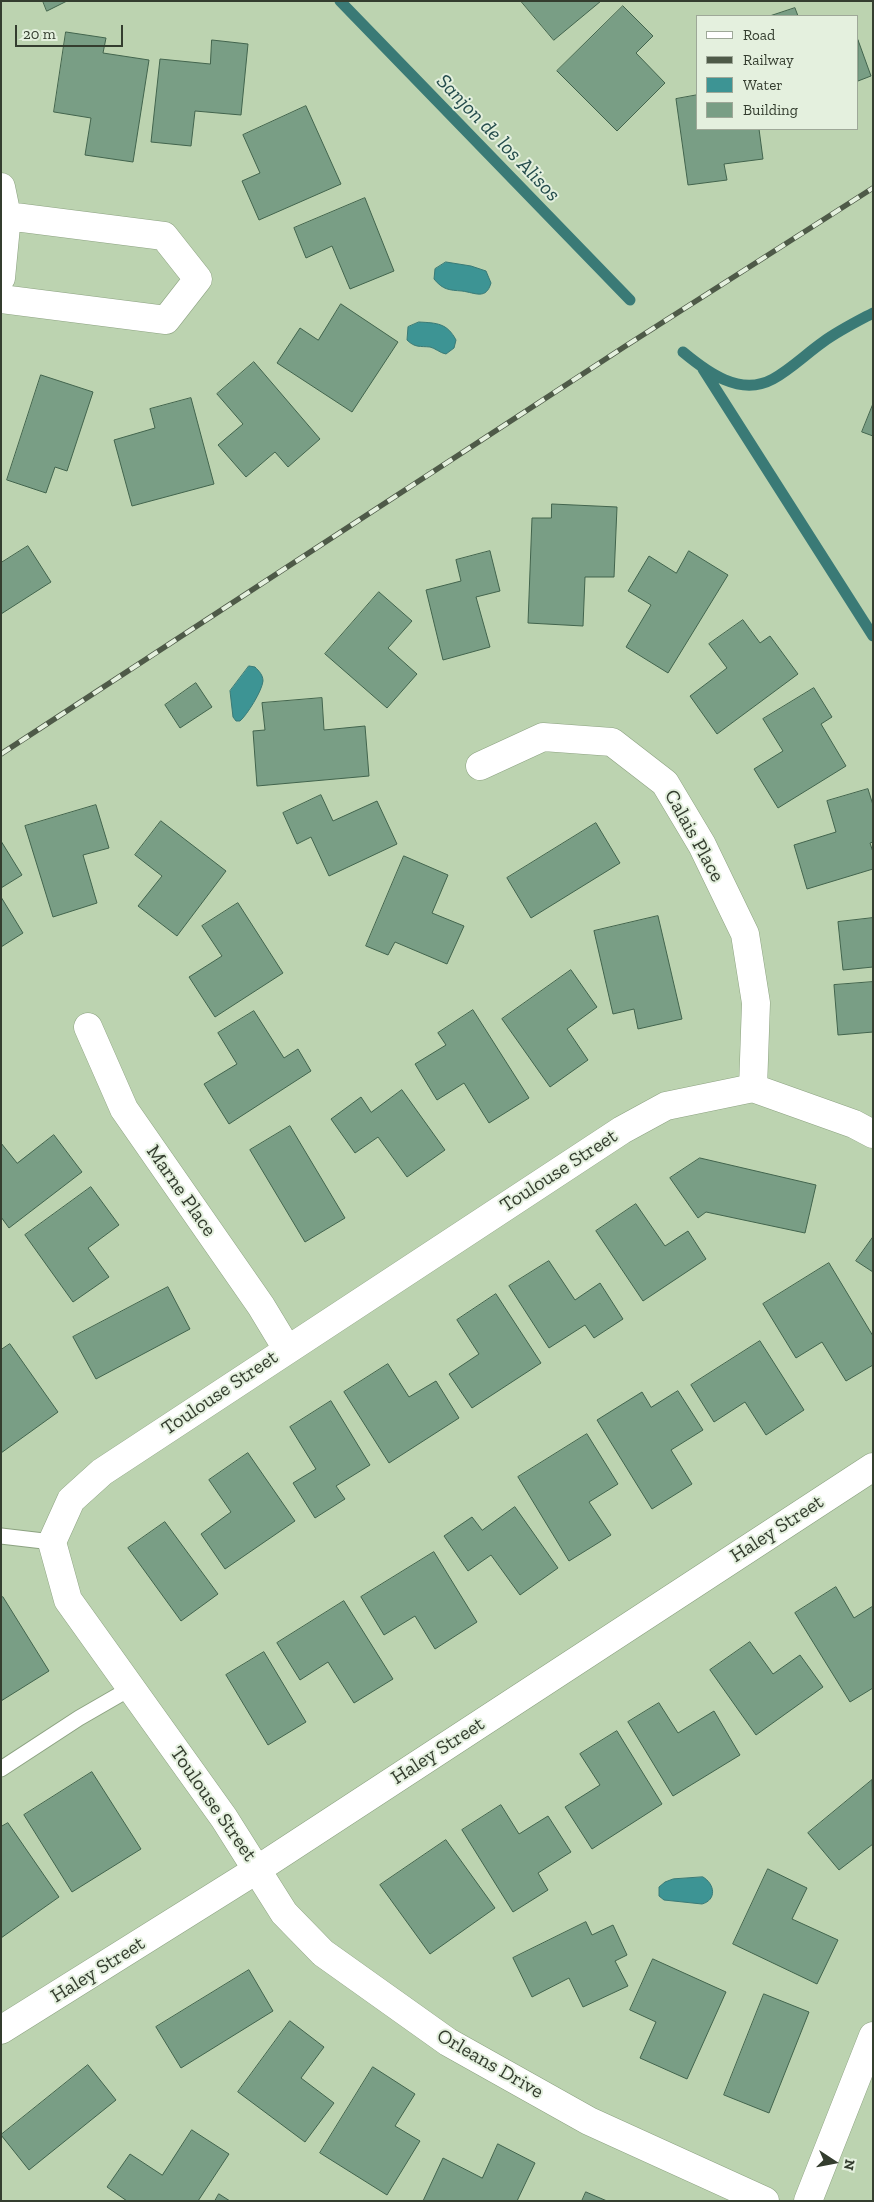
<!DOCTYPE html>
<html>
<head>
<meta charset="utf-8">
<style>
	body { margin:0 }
	#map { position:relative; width:874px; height:2202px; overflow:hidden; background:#bcd3b0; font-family:"Zilla Slab",serif }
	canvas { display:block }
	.frame { position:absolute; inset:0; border:2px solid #343d2f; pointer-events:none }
	.legend { position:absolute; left:696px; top:15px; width:162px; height:115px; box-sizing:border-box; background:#e4f0de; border:1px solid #9ea898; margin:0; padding:6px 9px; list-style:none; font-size:15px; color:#343d2f }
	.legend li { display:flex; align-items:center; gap:10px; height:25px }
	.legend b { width:25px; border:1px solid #9ea898 }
	.north { position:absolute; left:809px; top:2137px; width:50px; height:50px; -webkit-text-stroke:4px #e4f0de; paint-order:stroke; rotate:101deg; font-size:14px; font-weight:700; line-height:20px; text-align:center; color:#343d2f }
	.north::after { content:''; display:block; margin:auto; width:18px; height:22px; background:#343d2f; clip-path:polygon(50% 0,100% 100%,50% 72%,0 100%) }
	.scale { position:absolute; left:15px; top:25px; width:108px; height:22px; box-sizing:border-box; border:2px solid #343d2f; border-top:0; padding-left:6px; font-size:15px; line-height:18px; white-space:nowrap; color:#343d2f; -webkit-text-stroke:4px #e4f0de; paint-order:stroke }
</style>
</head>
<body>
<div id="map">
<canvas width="874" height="2202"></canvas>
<div class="frame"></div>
<ul class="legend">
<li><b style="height:6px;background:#fff"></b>Road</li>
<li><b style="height:6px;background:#4e5a48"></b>Railway</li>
<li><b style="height:14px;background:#3d9494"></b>Water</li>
<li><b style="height:14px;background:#799e85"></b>Building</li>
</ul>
<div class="north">N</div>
<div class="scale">20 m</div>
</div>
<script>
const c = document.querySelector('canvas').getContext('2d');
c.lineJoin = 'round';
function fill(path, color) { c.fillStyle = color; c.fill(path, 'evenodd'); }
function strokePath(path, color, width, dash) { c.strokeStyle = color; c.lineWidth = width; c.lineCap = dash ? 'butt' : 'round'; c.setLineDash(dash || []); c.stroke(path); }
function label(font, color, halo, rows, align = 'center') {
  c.font = font + ' "Zilla Slab",serif'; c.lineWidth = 4; c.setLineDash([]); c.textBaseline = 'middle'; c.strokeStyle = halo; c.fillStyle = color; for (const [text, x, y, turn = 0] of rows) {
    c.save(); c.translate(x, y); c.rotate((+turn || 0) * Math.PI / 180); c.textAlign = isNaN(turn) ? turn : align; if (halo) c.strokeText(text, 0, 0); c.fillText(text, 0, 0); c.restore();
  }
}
const water = new Path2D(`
	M446,262L471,266L486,271L491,283C486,300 476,293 462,291C449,290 443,290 434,279L435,269Z
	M419,322C437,323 447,323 456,340L454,348L446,354C440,353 435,348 430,347C420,346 415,348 407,340L408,327Z
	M249,666L255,667C259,671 263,675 263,681C262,691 247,715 240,721H236L233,717L230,691Z
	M703,1877C715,1884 717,1900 702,1904L664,1900L659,1896V1887L665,1882L673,1879Z`);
fill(water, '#3d9494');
strokePath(water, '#3a7a76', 1);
strokePath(new Path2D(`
	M340,1L630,300
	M683,352C707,372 740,397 773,379C791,369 806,354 823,342C838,331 856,322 873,313
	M703,369L873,636`), '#3a7a76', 11);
const building = new Path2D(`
	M43,1H67L47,11Z
	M521,1H601L554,40Z
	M623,6L653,36L636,53L665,83L617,131L557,71Z
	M795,8L798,16H770Z
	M66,32L106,38L103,53L149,60L133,162L85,155L91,118L54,112Z
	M212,40L248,44L241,115L195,111L191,146L151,142L160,59L210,64Z
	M858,40L871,76L858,81Z
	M698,95V129H759L763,159L724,164L727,180L688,185L676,99Z
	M306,106L341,184L259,220L242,181L260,173L243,135Z
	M365,198L394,271L350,289L332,246L306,258L294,228Z
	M341,304L398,342L352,412L277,363L300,328L318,340Z
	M254,362L320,439L288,467L275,452L246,477L218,445L243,424L217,394Z
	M41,375L93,392L67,471L55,467L46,493L7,480Z
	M191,398L214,484L132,506L114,440L155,428L150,409Z
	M873,404V436L862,432Z
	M552,504L617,507L614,577H585L583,626L528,623L532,518H551Z
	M28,546L51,582L1,614V563Z
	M490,551L500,591L476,597L490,647L443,660L426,590L461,581L456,560Z
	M689,551L728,575L668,673L626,647L651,605L628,591L649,556L676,573Z
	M379,592L412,621L388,648L417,674L387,708L325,654Z
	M743,620L760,643L770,636L798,674L717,734L690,696L727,668L709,644Z
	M196,683L212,707L180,728L165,705Z
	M814,688L832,717L821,724L846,766L778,808L754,769L783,751L763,719Z
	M322,698L324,730L365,726L369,776L257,786L253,731L265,730L262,703Z
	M868,789L873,805V842L870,843L873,852V869L807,889L794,845L836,832L827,801Z
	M321,795L333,821L377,801L397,844L329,876L311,837L297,844L283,813Z
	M96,805L109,848L83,855L97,903L53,917L25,826Z
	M161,821L226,871L177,936L138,906L162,876L135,855Z
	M596,823L620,863L531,918L507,878Z
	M1,841L22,875L1,888Z
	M404,856L448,875L432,913L464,926L447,964L395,942L388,955L366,946Z
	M1,897L23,933L1,947Z
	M238,903L283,973L215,1017L189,977L222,956L202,926Z
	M658,916L682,1019L638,1029L634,1009L613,1014L594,931Z
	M873,918V967L843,970L838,922Z
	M571,970L597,1007L567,1029L588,1060L550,1087L502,1019Z
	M873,982V1032L838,1035L834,985Z
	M473,1010L529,1098L489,1123L464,1083L437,1100L415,1064L446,1045L438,1033Z
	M254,1011L284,1058L298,1049L311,1071L229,1124L204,1084L237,1064L218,1033Z
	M402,1090L445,1150L407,1177L378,1137L355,1153L331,1119L361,1097L371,1112Z
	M290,1126L345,1218L305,1242L250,1150Z
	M54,1135L82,1172L9,1228L1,1217V1143L17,1163Z
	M700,1158L816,1185L805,1233L706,1212L698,1218L670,1178Z
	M91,1187L119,1225L88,1248L109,1277L73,1302L25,1235Z
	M636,1204L665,1246L688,1231L706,1259L643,1301L596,1231Z
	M873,1237V1272L856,1261Z
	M549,1261L575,1300L600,1283L623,1319L594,1338L585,1325L549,1348L509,1286Z
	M829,1263L873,1336V1365L846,1381L822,1342L796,1358L763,1304Z
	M168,1287L190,1329L96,1379L73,1337Z
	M496,1294L541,1363L472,1408L449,1374L479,1354L457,1320Z
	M760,1341L804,1410L766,1435L745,1402L714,1422L691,1385Z
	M10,1344L58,1412L1,1453V1350Z
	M388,1364L409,1397L436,1381L459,1418L389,1463L344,1392Z
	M678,1391L703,1430L671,1450L692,1484L652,1509L597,1420L642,1392L651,1407Z
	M331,1401L370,1465L336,1486L345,1499L315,1518L293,1483L316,1469L290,1427Z
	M587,1434L618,1484L589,1502L611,1535L569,1561L518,1477Z
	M248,1453L295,1521L225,1569L201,1534L231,1512L209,1480Z
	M515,1507L558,1568L520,1595L491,1555L468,1571L444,1536L472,1517L482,1530Z
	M165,1522L218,1594L181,1621L128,1548Z
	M434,1552L477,1622L435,1649L415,1616L384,1635L361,1597Z
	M836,1587L854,1618L873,1606V1688L850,1702L795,1613Z
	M3,1597L49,1671L1,1701V1598Z
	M344,1601L393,1679L354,1703L328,1662L300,1680L277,1643Z
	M750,1642L773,1674L800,1655L823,1687L756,1735L710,1670Z
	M264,1652L306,1722L268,1745L226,1675Z
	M659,1703L678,1733L714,1711L740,1755L673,1796L628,1722Z
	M617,1731L662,1804L592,1849L565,1807L600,1785L580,1754Z
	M92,1772L141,1849L72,1892L24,1815Z
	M872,1780L873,1844L839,1870L808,1833Z
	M501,1805L519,1834L548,1816L571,1852L538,1873L548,1890L513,1912L462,1830Z
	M8,1823L59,1897L1,1938V1827Z
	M446,1840L495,1908L430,1954L380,1885Z
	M768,1869L807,1888L792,1919L838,1940L817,1984L733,1944Z
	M586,1922L592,1935L613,1925L627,1955L615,1961L628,1986L583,2007L569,1978L532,1997L513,1958Z
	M653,1959L726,1992L687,2079L640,2058L656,2022L630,2010Z
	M249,1970L273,2011L181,2068L156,2027Z
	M764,1994L809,2012L769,2113L724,2095Z
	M290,2021L324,2047L301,2078L334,2103L305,2142L238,2092Z
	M88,2065L116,2100L29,2170L1,2135Z
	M373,2067L415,2094L395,2126L420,2141L387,2195L320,2153Z
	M192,2130L229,2154L198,2201H127L107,2187L130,2154L162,2175Z
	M498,2144L535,2163L517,2201H423L443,2158L482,2178Z
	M586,2192L607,2201H582Z
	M219,2194L230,2201H215Z`);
fill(building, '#799e85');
strokePath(building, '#42644d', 1);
const service = new Path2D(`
	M1,1536L52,1542
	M1,1769L79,1718L131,1688`);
const minor = new Path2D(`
	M1,187L7,216L1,278
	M1,299L166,320L198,279L164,236L7,216
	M480,766L543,737L612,742L665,783L702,845L745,934L756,1003L753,1088
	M88,1027L124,1109L261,1306L287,1349
	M753,1088L666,1106L622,1130L102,1472L71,1500L52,1542L68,1600L224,1818L284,1913L323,1953L448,2042L589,2121L765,2201
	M753,1088L854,1124L873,1134
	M808,2201L873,2036`);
const tertiary = new Path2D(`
	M1,2030L258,1869L873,1467`);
strokePath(service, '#8ca280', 17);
strokePath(minor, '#8ca280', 29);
strokePath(tertiary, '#8ca280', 29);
strokePath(service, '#fff', 15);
strokePath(minor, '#fff', 28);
strokePath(tertiary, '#fff', 28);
const rail = new Path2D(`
	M1,754L624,347L873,188`);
strokePath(rail, '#4e5a48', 5.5);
strokePath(rail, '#e4f0de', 4, [11]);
label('20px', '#343d2f', '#e4f0de', [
	["Calais Place",694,836,61],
	["Toulouse Street",559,1171,-33],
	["Marne Place",181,1191,55],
	["Toulouse Street",220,1393,-34],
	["Haley Street",777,1529,-33],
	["Haley Street",438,1751,-33],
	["Toulouse Street",213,1804,55],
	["Haley Street",98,1970,-32],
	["Orleans Drive",490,2064,30]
]);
label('italic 21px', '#244c4c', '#e4f0de', [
	["Sanjon de los Alisos",498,138,46]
]);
</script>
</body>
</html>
